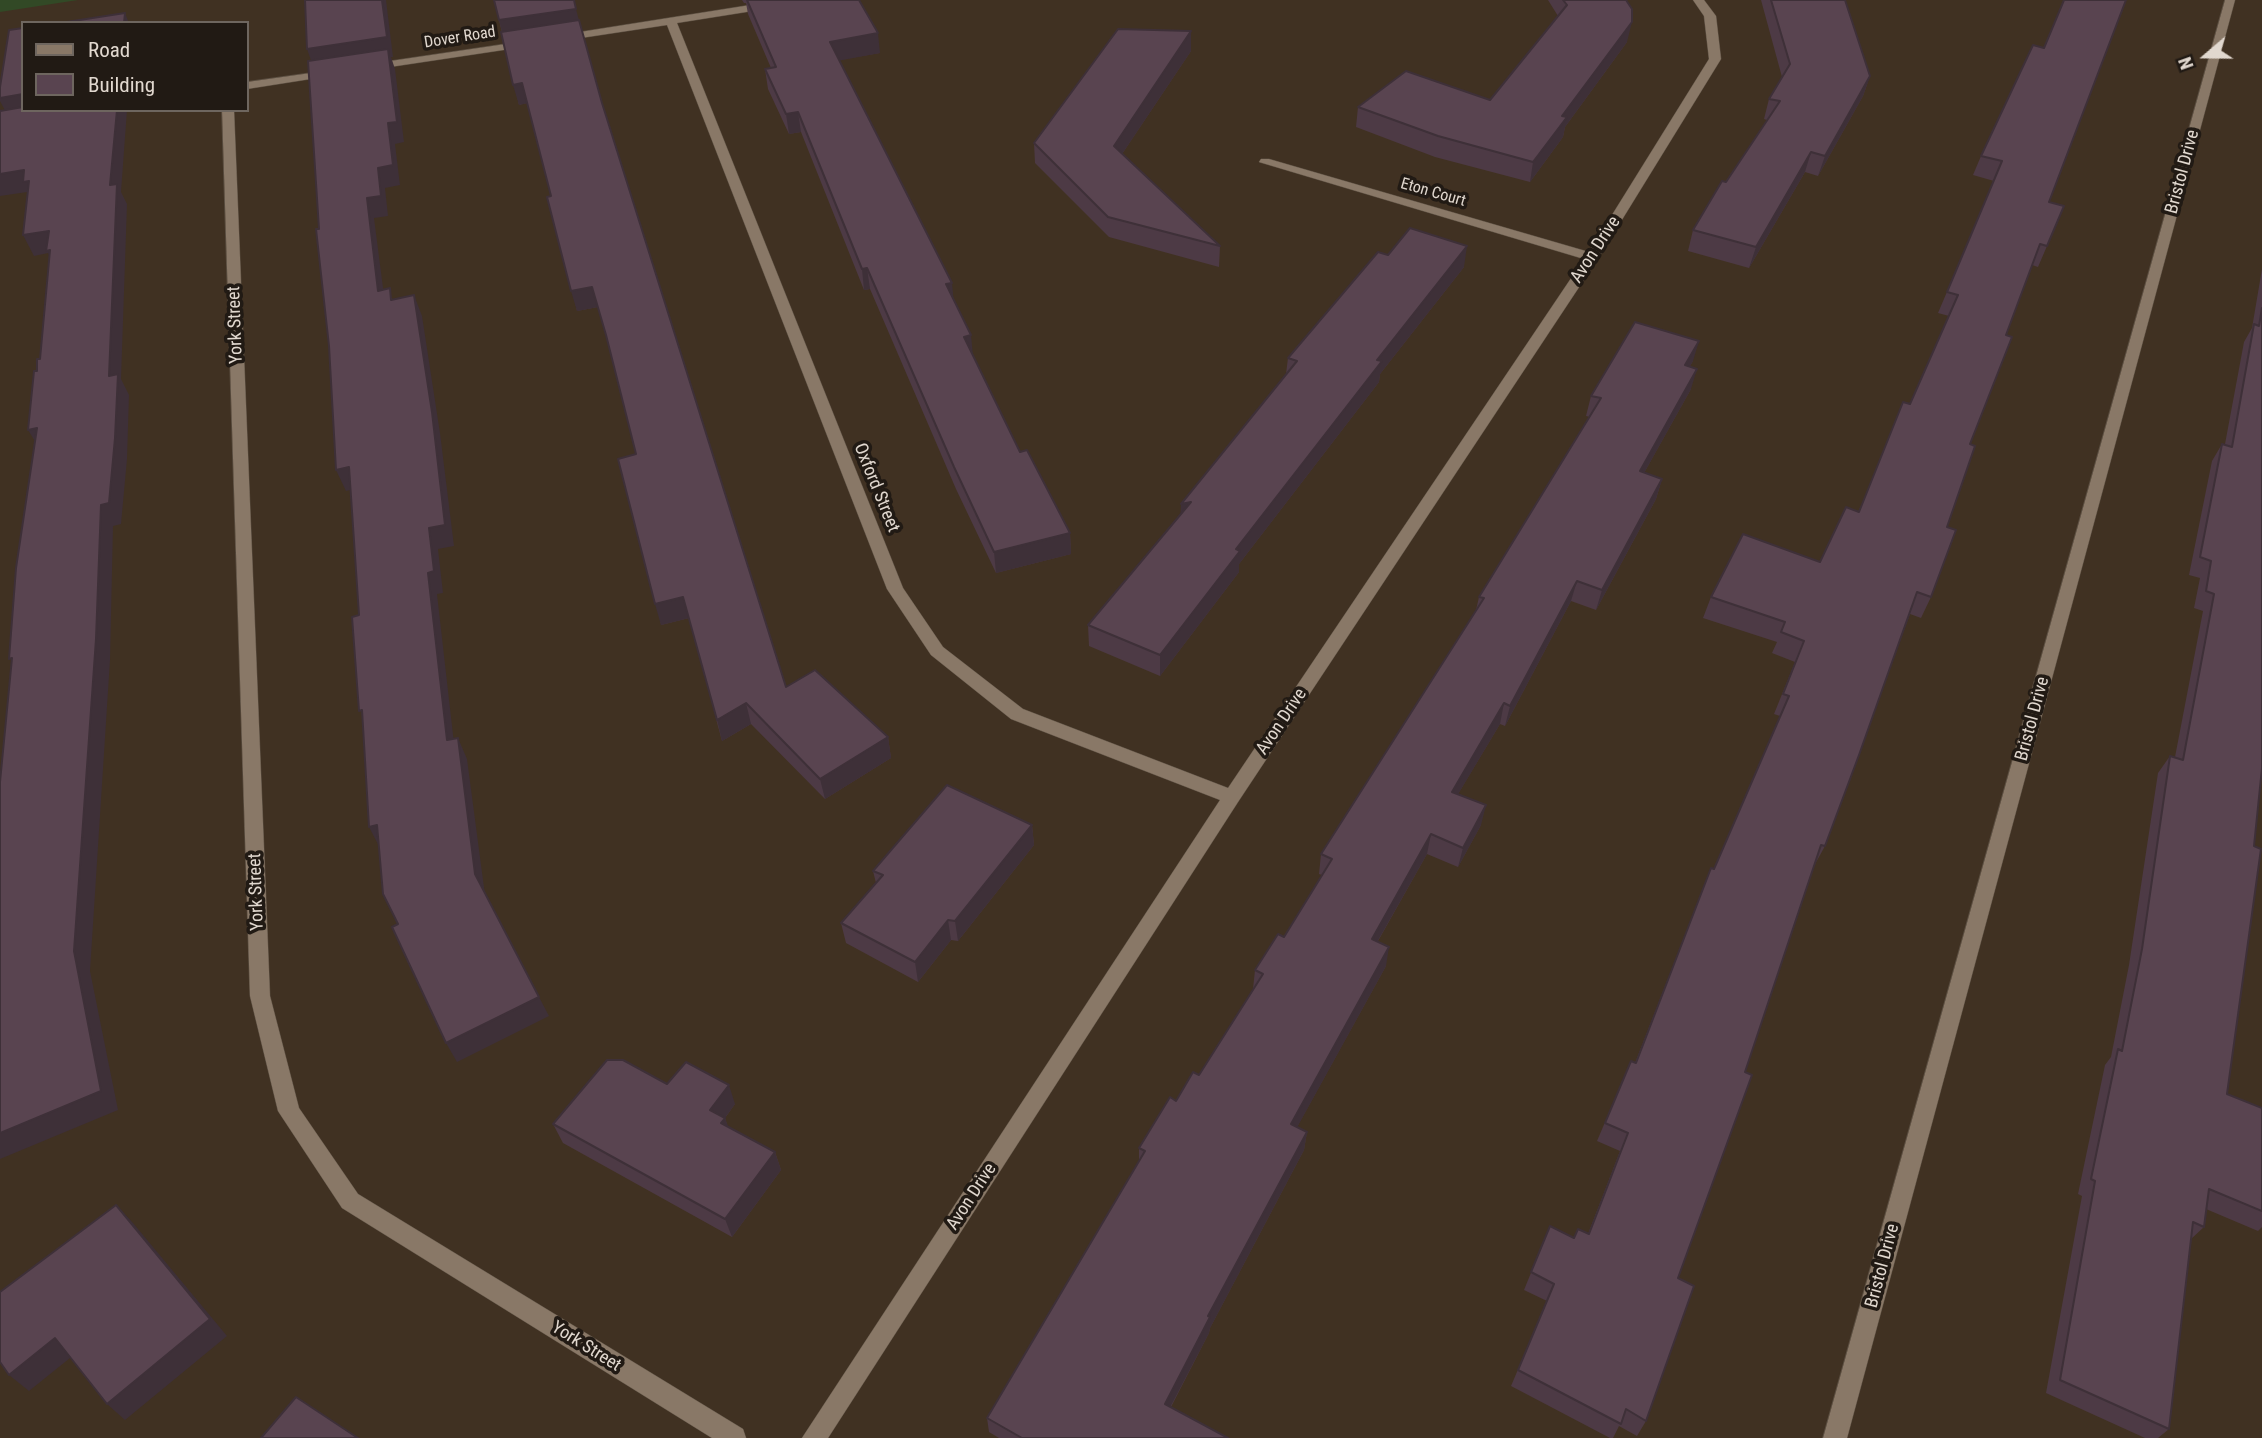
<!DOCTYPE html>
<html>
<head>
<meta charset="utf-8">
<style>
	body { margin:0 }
	#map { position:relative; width:2262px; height:1438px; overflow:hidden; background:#403122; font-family:"Roboto Condensed",sans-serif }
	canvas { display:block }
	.legend { position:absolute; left:21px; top:21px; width:228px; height:91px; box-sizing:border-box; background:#211a14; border:2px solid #6e665f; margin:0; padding:9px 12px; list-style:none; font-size:21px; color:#e1d8cf }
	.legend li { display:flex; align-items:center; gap:14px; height:35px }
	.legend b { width:35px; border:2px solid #6e665f }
	.north { position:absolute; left:2171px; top:21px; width:70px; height:70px; -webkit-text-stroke:5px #211a14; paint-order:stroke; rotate:250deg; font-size:19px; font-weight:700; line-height:28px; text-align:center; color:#e1d8cf }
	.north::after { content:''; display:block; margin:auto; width:24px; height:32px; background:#e1d8cf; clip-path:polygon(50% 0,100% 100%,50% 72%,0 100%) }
</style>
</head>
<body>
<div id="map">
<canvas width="2262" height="1438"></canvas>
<ul class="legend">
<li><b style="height:9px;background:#897867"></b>Road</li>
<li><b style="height:19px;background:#594450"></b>Building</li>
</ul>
<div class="north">N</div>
</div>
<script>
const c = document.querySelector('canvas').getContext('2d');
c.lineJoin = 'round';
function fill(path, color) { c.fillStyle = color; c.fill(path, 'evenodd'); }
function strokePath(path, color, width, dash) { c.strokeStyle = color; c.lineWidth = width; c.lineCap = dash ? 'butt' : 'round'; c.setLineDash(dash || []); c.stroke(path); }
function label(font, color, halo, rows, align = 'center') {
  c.font = font + ' "Roboto Condensed",sans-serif'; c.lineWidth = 7; c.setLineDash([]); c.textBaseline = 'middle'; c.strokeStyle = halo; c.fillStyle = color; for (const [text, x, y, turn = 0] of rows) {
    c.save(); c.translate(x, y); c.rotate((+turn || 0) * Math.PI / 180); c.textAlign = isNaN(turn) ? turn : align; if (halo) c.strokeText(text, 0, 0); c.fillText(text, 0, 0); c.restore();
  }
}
fill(new Path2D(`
	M0,0H78L0,12Z`), '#324926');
const minor = new Path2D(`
	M782,0H808L803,3L677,23L903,588L943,647L1023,709L1228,788L1584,259L1259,162L1261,159H1269L1589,252L1709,59L1704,16L1693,0H1704L1716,16L1721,59L1599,257L1238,802L828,1438H802L1220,800L1011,719L931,655L887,589L667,25L561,41L555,38L561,35Z
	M2225,0H2235L1847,1438H1823Z
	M526,41L532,44L530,46L370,70L364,67L370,64Z
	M332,70L338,73L336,75L247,89V82Z
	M222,110H234L270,996L299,1108L358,1194L743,1429L746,1438H712L342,1208L278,1111L250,996Z`);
strokePath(minor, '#5a4e41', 1);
fill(minor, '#897867');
fill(new Path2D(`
	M742,0H859L880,53L839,60L954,300L973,356L1020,452L1070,533L1071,554L996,573L956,489L870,289L864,290L801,132L789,134L768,89L765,69L771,68L748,14L746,3H744Z
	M1548,0H1626L1627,42L1565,127L1563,137L1530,182L1435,157L1356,127L1358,107L1490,100L1558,16Z
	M1761,0H1845L1870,76L1863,96L1818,176L1805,172L1749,268L1688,251L1693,230L1767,120L1764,119L1769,99L1782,77Z
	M499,20H579L602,103L786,687L888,737L891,758L825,799L751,724L722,741L689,618L661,625L636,454L609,347L598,307L577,311L551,196L527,103L519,105Z
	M1191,31V51L1122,154L1220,246L1219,267L1109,237L1035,163L1034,143Z
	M2033,45L2049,202L2047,246L2038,267L2032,265L2006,335L1970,444L1947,527L1931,597L1921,618L1910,614L1825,846L1814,866L1745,1072L1678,1278L1646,1421L1637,1436L1619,1426L1613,1438H1610L1511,1386L1547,1301L1524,1290L1550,1226L1574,1238L1588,1234L1620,1151L1597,1141L1631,1061L1635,1063L1711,868L1714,869L1780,716L1774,714L1795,662L1772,653L1777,642L1703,618L1711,597L1820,562L1858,512L1910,404L1949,316L1938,313L1994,181L1973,175L1981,156Z
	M1388,255L1464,267L1380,374L1379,382L1239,564V572L1160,676L1089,646L1088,625L1180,514L1286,374L1288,358Z
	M2262,269V768L2227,1094L2262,1108V1227L2258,1231L2206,1209L2204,1227L2191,1239L2169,1429L2158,1438H2145L2046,1393L2082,1196L2078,1194L2105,1065L2111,1057L2129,965L2158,773L2170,756L2175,757L2203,611L2194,608L2200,578L2189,575L2212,461L2222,444H2225L2244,342L2252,328Z
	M1693,361L1690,366L1691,389L1644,473L1662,479L1656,499L1596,610L1571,601L1505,726L1500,724L1458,794L1481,825L1458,867L1427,854L1378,941L1386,966L1297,1127L1307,1132L1304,1150L1210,1328L1209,1333L1171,1407L1228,1438H999L989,1432L987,1418L1139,1161V1148L1176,1101L1199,1075L1253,989L1255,970L1284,937L1322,875L1319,874L1321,854L1476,610L1479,597L1590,417L1586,416L1591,396Z
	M1032,825L1034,845L958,941L951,940L918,982L846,943L841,923L876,883L873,871Z
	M667,1084L735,1104L725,1118L728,1127L775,1152L781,1170L732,1237L563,1143L553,1124Z`), '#4d3a45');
fill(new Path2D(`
	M382,0H386L393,57H391L395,69L404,142L395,144L400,185L385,188L388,216L374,218L386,311L378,291L314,69L307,49Z
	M576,9L581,28L504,40L499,20Z
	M125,13L129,23H124Z
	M1632,22L1627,42L1565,127L1563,137L1530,182L1533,162L1562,116Z
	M1191,31V51L1114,166V146Z
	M878,33L880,53L832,62L830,42Z
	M1870,76L1863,96L1818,176L1825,156Z
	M522,83L528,103L519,105L513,85Z
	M23,94V110L9,118L0,101V98Z
	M117,110H127L121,192L127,204L121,379L129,395L127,459L121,524L113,526L110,660L90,971L118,1110L0,1159V1133L74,951L101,505L110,185Z
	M798,112L801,132L789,134L786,114Z
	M1811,152L1805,172L1749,268L1756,247Z
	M24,170L34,191L0,196V174Z
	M49,231L58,272L48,253L34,256L23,235Z
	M1467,246L1464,267L1380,374L1379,382L1239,564V572L1160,676V655L1236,549L1377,360Z
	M867,268L870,289L864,290L862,269Z
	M952,283L954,304L946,284Z
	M592,287L598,307L577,311L571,291Z
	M414,295L422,316L440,433L454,546L438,549L443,593L437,594L456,761L447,740L428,573L429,528Z
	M971,335L973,356L964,337Z
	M1699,341L1693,361L1679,385L1685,365Z
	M1697,369L1691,389L1634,491L1640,471Z
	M37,428L41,451L28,430Z
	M349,467L358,488L346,491L336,470Z
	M1662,479L1656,499L1596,610L1602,590Z
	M1191,502L1180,526L1181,504Z
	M1070,533L1071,554L996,573L994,552Z
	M1577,581L1571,601L1505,726L1510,706Z
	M683,597L689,618L661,625L655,604Z
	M746,703L751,724L722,741L717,720Z
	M1504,703L1500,724L1448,811L1452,792Z
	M888,737L891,758L825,799L820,779Z
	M458,738L467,759L485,895L475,874Z
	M1486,805L1481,825L1458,867L1463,848Z
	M377,825L380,848L369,827Z
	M1032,825L1034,845L958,941L955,921Z
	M1431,834L1427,854L1368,958L1372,939Z
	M948,920L951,940L918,982L915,962Z
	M1389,947L1386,966L1289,1142L1291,1124Z
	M539,997L549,1016L457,1062L446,1043Z
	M729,1085L735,1104L717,1129L710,1110Z
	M725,1118L732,1137L721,1123Z
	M1307,1132L1304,1150L1210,1328L1209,1333L1164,1419L1165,1404L1208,1316Z
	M775,1152L781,1170L732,1237L725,1219Z
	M116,1205L133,1223L227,1336L125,1420L107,1404Z
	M55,1338L75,1354L29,1391L9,1375Z`), '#3e3038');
const building = new Path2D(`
	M305,0H382L387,37L307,49Z
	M494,0H574L576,9L499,20Z
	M747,0H859L878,33L830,42L952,283L946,284L971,335L964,337L1020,452L1027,450L1070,533L994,552L954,467L867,268L862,269L798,112L786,114L765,69L776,67Z
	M1563,0H1626L1632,9V22L1562,116L1567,117L1533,162L1438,136L1358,107L1406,71L1490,100L1567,5Z
	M1771,0H1845L1870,76L1825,156L1811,152L1756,247L1693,230L1722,181L1726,182L1780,101L1769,99L1790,64Z
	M2064,0H2126L2049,202L2064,206L2047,246L2040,244L2006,335L2012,337L1970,444L1975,446L1947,527L1956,530L1931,597L1917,592L1859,755L1825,846L1821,845L1745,1072L1752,1075L1678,1278L1694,1286L1646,1421L1626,1409L1621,1424L1518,1370L1554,1284L1531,1272L1550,1226L1574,1238L1578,1229L1589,1234L1628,1133L1605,1123L1631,1061L1636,1063L1711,868L1714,869L1789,696L1783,694L1804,641L1781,632L1785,622L1711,597L1743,534L1820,562L1846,507L1859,512L1903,402L1910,404L1958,295L1947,292L2002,161L1981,156L2033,45L2044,48Z
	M125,13L124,23H60Z
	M579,20L602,103L786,687L815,670L888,737L820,779L746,703L717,720L683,597L655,604L618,459L636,454L606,335L592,287L571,291L547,197L551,196L522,83L513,85L501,32Z
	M23,28V94L0,98V87L9,30Z
	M1118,29L1191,31L1114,146L1220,246L1108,217L1034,143Z
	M388,49L397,122L388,123L393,165L378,168L381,196L367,198L378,291L390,288L391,300L414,295L432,412L445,525L429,528L434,571L428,573L447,740L458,738L475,874L539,997L446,1043L392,927L398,924L383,894L377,825L369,827L362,710L359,711L352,617L359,615L349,467L336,470L329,346L316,229H319L308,61Z
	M23,107V110H117L110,185L117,184L109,376L118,374L115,438L109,503L101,505L96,639L74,951L101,1091L0,1133V782L12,658L9,659L16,568L37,428L28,430L34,371H37V359H40L50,250L46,251L49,231L23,235L29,181L23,182L24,170L0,174V111Z
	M1410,228L1467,246L1377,360L1382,361L1236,549L1240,551L1160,655L1088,625L1191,502L1181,504L1297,361L1288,358L1378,252L1388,255Z
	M2262,308V768L2254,846L2261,849L2227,1094L2262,1108V1211L2209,1189L2204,1227L2193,1222L2169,1429L2060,1380L2095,1181L2091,1179L2118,1049L2122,1051L2142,949L2170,756L2183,760L2214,594L2206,591L2211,561L2200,557L2222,444L2232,447L2254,324L2259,326Z
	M1635,322L1699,341L1685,365L1697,369L1640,471L1662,479L1602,590L1577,581L1510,706L1504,703L1452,792L1486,805L1463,848L1431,834L1372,939L1389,947L1291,1124L1307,1132L1208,1316L1210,1317L1165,1404L1228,1438H1022L987,1418L1145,1151L1139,1148L1170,1097L1176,1101L1193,1072L1199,1075L1263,974L1255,970L1278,934L1284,937L1332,859L1321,854L1484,598L1479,597L1601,398L1591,396Z
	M947,785L1032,825L955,921L948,920L915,962L841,923L883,875L873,871Z
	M607,1060H623L667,1084L686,1062L729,1085L710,1110L725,1118L721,1123L775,1152L725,1219L553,1124Z
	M116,1205L210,1319L107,1404L55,1338L9,1375L0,1362V1292Z
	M296,1397L358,1438H261Z`);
fill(building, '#594450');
strokePath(building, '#3e3038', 2);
label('16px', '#e1d8cf', '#211a14', [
	["Dover Road",460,38,-9],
	["Eton Court",1433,193,16]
]);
label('18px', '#e1d8cf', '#211a14', [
	["Bristol Drive",2183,172,-75],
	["Avon Drive",1596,250,-57],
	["York Street",236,325,-92],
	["Oxford Street",876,488,68],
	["Bristol Drive",2033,719,-75],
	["Avon Drive",1282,722,-56],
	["York Street",257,892,-92],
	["Avon Drive",972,1197,-57],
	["Bristol Drive",1883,1266,-75],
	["York Street",586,1347,32]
]);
</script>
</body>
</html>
